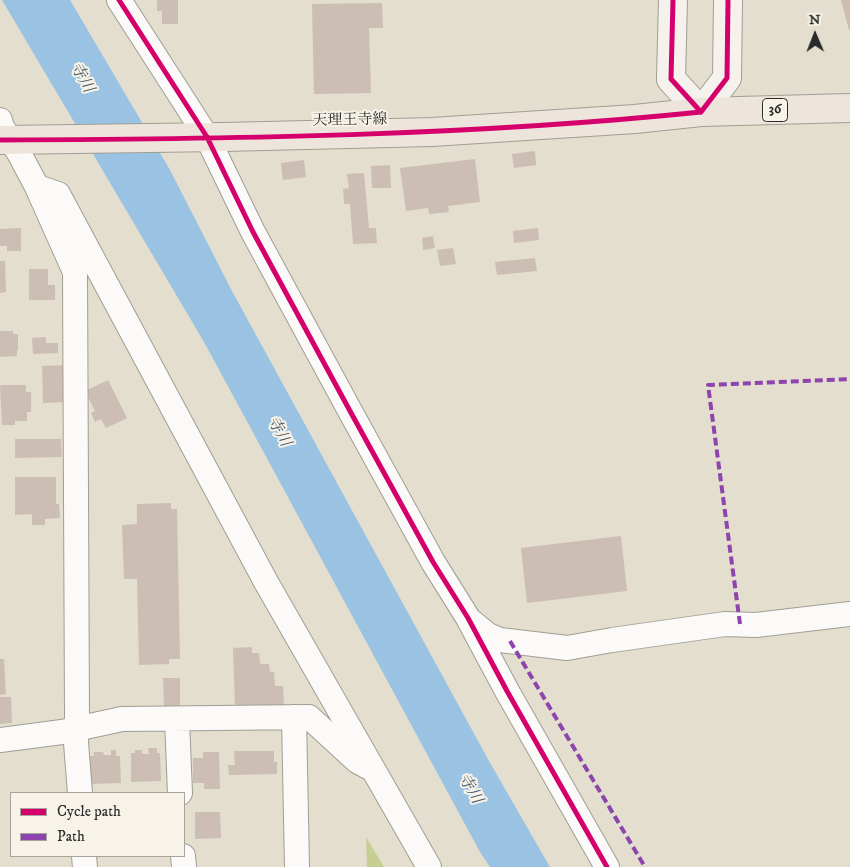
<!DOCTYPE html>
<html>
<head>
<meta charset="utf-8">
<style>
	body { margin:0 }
	#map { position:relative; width:850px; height:867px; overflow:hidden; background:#e3decd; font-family:"IM FELL DW Pica",serif }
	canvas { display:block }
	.legend { position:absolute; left:10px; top:792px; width:175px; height:65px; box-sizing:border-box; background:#f7f3e8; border:1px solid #a5a39c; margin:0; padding:6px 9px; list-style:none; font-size:15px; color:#2b2b2b }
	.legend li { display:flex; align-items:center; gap:10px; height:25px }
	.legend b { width:25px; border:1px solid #a5a39c }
	.north { position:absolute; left:790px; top:10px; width:50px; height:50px; -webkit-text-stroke:4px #f7f3e8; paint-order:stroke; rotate:359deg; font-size:14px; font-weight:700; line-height:20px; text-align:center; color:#2b2b2b }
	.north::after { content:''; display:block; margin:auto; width:18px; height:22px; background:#2b2b2b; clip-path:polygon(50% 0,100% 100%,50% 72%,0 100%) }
</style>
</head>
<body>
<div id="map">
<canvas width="850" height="867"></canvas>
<ul class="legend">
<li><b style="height:6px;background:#d6006c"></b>Cycle path</li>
<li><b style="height:6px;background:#8e44ad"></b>Path</li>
</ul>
<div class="north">N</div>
</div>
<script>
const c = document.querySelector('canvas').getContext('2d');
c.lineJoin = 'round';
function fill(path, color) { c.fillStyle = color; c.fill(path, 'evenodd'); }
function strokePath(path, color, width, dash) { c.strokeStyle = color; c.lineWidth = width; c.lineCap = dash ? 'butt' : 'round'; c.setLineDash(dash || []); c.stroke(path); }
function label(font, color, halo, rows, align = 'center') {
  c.font = font + ' "IM FELL DW Pica","Noto Serif JP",serif'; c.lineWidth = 4; c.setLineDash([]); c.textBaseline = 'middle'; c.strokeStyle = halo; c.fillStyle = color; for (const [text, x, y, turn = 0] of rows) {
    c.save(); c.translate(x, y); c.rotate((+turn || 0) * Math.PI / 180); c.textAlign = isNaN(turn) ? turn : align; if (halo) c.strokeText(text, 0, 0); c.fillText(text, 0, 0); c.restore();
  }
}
fill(new Path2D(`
	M366,837L384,867H367Z`), '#c6ce93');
fill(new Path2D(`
	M2,0H70L170,170L232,291L489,761L550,867H490L480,852L204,342Z`), '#9ac3e3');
fill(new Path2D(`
	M157,0H178V24H162V11H157Z
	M841,0H850V30H849Z
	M382,3L383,28H369L371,93L314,94L312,4Z
	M535,151L536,165L514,168L512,154Z
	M475,159L480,202L448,206L449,212L429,214L428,208L406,211L400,168Z
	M304,160L306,177L283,180L281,163Z
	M390,165L391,188H372L371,166Z
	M364,173L369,228H376L377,243L353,244L350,204H344L343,189L349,188L347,174Z
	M21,228V251H7V246H0V229Z
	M538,228L539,240L514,243L513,231Z
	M433,236L435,248L423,250L422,238Z
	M453,248L456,264L440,266L437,250Z
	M535,258L537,271L497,275L495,262Z
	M0,261H5L6,292L0,293Z
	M29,269H48V285H55V300H29Z
	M0,331H13V334H18V350H17V356L0,357Z
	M46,337V343H58V353L33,354L32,338Z
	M64,365V402L43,403L42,366Z
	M108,380L127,418L106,428L101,419L95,422L91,413L95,411L85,391Z
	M0,385H26V392H31V412H27V421H15V425H2Z
	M15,439H61L62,457L15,458Z
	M15,477H56V504H59L60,518L45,519V525H32V514L15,515Z
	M171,503V509H177L180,659H169V664L139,665L137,579H124L122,525L137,524V504Z
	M621,536L627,591L527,603L521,548Z
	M252,647V653H259L260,664H269L270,672H274L275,686H283L284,706L235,707L233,648Z
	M0,659H4L6,694L0,695Z
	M163,678H180V708H164Z
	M0,697H11L12,723L0,724Z
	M148,748H157V753H160L161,781L131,782V753H135V750H142V754H149Z
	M111,750H116V756H120L121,783L91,784L90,756H94V752H103L104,755H111Z
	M234,751H274V762H277V774L229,775L228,765H235Z
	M203,752H219L220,789H204V783H193V758H203Z
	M195,812H220L221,838L195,839Z`), '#ccbeb2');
const minor = new Path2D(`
	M119,0L207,137L253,232L350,411L433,562L468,618L507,691L607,867
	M0,120L2,127L19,153L37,187L75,272L77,715L76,743L80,793
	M37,187L58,194L266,582L429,867
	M471,621L488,635L500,640L567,648L612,640L725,624L756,625L850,614
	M294,717L297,867
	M177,720L180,793
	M0,740L62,732L122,719L309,717L357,761L368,767
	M84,856L85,867
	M183,856L184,867`);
const secondary = new Path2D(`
	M673,0L671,79L701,112L727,78L728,0`);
const primary = new Path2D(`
	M0,140L223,137L432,132L635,119L701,112L850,108`);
strokePath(minor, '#a09e94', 26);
strokePath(secondary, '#a09e94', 30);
strokePath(primary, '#a09e94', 30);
strokePath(minor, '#fbfaf8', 24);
strokePath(secondary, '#f5f2ed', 28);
strokePath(primary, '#ede5dc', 28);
strokePath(new Path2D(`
	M740,624L708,385L850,379
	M510,641L645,867`), '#8e44ad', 4, [8, 4]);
strokePath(new Path2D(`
	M119,0L207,137L253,232L350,411L433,562L468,618L507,691L607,867
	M673,0L671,79L701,112
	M701,112L727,78L728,0
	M0,140C234,139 468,136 701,112`), '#d6006c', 5);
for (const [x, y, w] of [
	[775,110,25]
]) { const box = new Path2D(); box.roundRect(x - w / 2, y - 11.5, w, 23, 4); c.fillStyle = '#f7f3e8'; c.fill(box); strokePath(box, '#2b2b2b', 1); }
label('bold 14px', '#2b2b2b', null, [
	["36",775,110]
]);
label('15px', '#2b2b2b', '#f7f3e8', [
	["天理王寺線",350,121,-1]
]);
label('italic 16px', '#435565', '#f7f3e8', [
	["寺川",81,78,61],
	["寺川",278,432,61],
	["寺川",469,789,60]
]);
</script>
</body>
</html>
